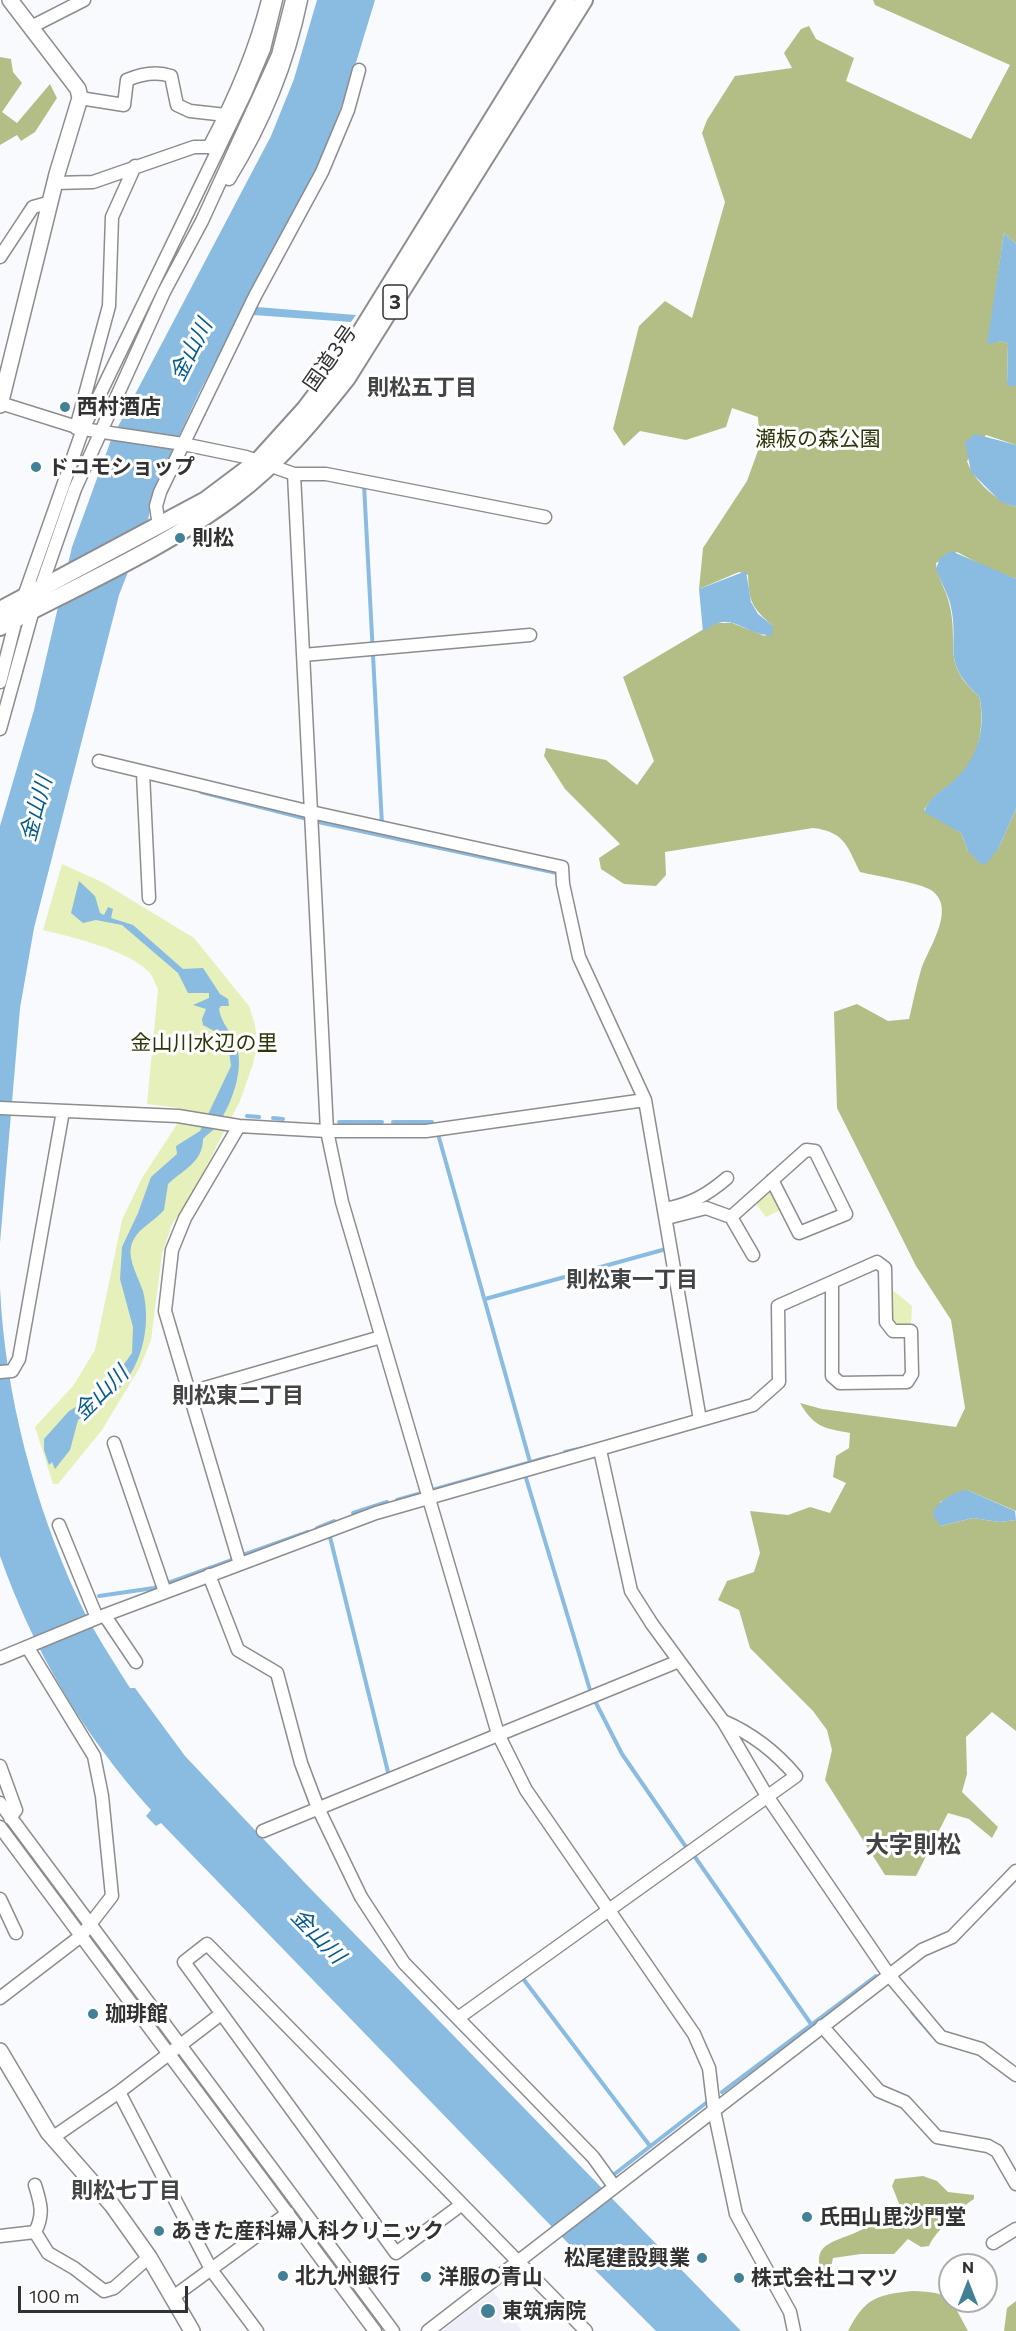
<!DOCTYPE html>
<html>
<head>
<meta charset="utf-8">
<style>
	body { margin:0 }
	#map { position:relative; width:1016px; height:2331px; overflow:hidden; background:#f9fafd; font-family:Commissioner,sans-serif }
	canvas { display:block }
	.north { position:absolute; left:938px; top:2253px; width:60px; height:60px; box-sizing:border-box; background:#fff; border:2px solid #adadad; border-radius:50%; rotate:0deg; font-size:16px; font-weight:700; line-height:24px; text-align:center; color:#323233 }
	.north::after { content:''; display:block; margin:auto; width:21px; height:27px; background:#418095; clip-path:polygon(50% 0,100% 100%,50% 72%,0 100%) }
	.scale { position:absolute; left:18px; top:2286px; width:170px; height:27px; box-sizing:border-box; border:3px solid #323233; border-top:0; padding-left:8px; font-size:18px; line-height:21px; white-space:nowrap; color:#323233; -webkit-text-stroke:4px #fff; paint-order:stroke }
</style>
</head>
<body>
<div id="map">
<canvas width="1016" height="2331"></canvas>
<div class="north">N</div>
<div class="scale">100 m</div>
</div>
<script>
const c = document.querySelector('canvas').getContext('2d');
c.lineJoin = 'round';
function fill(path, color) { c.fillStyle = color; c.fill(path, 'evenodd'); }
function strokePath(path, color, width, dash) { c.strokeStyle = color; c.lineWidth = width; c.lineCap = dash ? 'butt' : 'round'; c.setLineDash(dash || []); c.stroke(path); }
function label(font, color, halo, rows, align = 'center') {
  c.font = font + ' Commissioner,"Noto Sans JP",sans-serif'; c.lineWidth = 6; c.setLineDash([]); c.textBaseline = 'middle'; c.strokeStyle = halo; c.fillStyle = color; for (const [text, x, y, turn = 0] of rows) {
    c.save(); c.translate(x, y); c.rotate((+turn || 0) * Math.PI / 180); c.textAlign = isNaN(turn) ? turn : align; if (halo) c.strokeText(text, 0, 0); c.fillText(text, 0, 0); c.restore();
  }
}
fill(new Path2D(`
	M493,2291L522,2331H442Z`), '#edeef8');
fill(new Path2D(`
	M62,864L102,882L194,938L249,1006L255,1025L257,1043L253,1064L240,1101L188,1202L172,1224L162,1254L151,1340L140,1367L102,1430L58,1484H53L35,1427L73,1386L95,1350L122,1220L142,1178L181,1118L180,1108L147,1104L158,989C155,984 153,976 149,972C128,950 72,937 43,930Z
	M771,1191L780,1210L766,1217L756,1204Z
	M890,1288L912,1306L911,1325H895L891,1321Z`), '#e5f0bb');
fill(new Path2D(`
	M873,0H1016V244L1004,233L988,343L1002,341L1008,344L1007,385H1016V445L986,435L967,461C973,480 997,502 1016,507V579L989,569L957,552L936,563C937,577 946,589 949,603C960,644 940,663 979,696C985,721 980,757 961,775C947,787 934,794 924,810L961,833L968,851L998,849L1016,809V1511L967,1490L940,1502V1526L973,1518L999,1522L1016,1520V1731L992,1712L966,1737L967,1774L962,1792L998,1827L992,1838L969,1819L948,1813L916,1876L885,1875L825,1780L832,1750L827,1730L813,1711L750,1648L739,1610L718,1600L727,1581L754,1572L760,1553L750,1511L788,1515L810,1507L830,1513L846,1483L833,1477L836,1456L849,1448L850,1433C823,1428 814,1427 800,1403L822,1409L956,1427L965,1408L951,1320L916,1266L837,1108L834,1012L857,1004L888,1021L909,1019C913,1003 916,986 921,970C927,950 958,908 931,890C920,883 876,876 860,872C847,846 845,832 813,828L665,852L666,875L656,886L624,884L601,869L599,858L620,844L565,789L544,756L546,748L606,760L637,785L654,761L623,677L714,623H732L765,636L772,625C752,608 749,602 748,575L739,572L699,589L703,548L747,481L760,445L758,417L732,408L726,427L686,440L640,431L624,446L613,429L639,326L665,301L692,318L725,202L702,133L707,120L735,76L792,68L784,53L801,29L809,26L816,39L854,58L846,81L971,139L1010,65L875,5Z
	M0,57L11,59L13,72L22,83L2,112L17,123L50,84L57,98L35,132L21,141L17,135L0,145Z
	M923,2176L937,2181L948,2192L974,2195V2199C960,2208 935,2232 929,2246L921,2247L908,2239L894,2254H861L833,2258L829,2276L833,2286L828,2287C800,2234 844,2246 874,2222L888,2228L898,2224L904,2216L892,2186L895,2179Z
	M912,2291C952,2292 950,2298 968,2331H848C865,2298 876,2295 912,2291Z
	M1016,2301V2331H1004L1007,2308Z`), '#b3be86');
fill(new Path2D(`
	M317,0H375L348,89L323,155L199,393L165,466L151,503L148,521L119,595L34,928L20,1008L0,1243V826L34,710L72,547L111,440L271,136L294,79Z
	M1004,233L1016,244V385L1011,387L1007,385L1008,344L1002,341L987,344Z
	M257,307L356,315L351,322L253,315Z
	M975,434L1016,445V507L1001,502L971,472L965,442Z
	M951,551L1016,579V809L998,849L986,864H981L968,851L961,833L924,812C930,797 940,792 952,782C977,761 987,728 979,696C939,660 961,646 950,603C947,592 940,580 936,569L940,558Z
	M746,571L751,602L758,614L772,625L773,635C744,637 732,607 703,632L699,589Z
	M79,881L95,896L100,913L104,915L108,907L113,909L111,918L133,925L183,969L203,968L220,994L228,999L229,1006H221L219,1009C221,1024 233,1033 237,1047C244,1072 231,1106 216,1127C212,1132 207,1134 203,1139C203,1162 183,1170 168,1184L164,1210C153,1223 135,1229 131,1247C128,1260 139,1279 143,1291C152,1328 141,1371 112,1396C102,1406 89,1411 78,1420L70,1450L55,1469L52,1462L49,1465L44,1450V1439L69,1411L93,1397L115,1377L132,1353L133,1327L120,1279L122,1247L138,1213L151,1177L177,1154L176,1146L200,1131L231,1066L228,1043L216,1032L203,1025L202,1019L206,1009L193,1005L209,998V993H188L178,973L122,925L96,920L83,923L71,913Z
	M0,1288C5,1395 34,1503 79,1601C93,1631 112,1659 130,1688H135L185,1756L304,1882L741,2331H656L556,2231L161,1823L156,1826L146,1816L151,1810C84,1736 33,1650 0,1556Z
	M967,1490L1015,1511L1016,1520L999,1522L973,1518L940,1526L933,1515C934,1503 955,1491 967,1490Z`), '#8abbe1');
strokePath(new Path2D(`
	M364,485L382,825
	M201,792L323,823L557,873
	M247,1116L259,1117
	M273,1118L283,1119
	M339,1122H382
	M393,1122H432
	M438,1134L530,1462
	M485,1299L666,1249
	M565,1452L583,1448
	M526,1478L590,1690
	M397,1500L549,1457
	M353,1513L387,1502
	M317,1528L334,1521
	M330,1537L388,1772
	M243,1555L308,1532
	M99,1596L154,1588L235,1559
	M596,1703L622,1754L686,1847
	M695,1857L811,2024
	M524,1980L650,2146
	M912,2012L933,2036
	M722,2092L876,1976
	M612,2176L706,2103`), '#8abbe1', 4);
const minor = new Path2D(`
	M31,27L84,0
	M80,98L124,105L127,80C141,74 156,71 171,76L177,105L190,111L226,115
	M209,147C234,100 255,52 268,0
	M229,179C263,124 288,63 301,0
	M55,183L93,182L194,147H209L218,150
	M0,257L33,207L51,202
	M0,403L83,429L183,444L246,457L294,474H326L545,517
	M76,428L109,306L112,217L135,166
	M294,474L327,1131L342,1202L498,1734L526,1790L694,2034L709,2068L714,2110L736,2214L790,2312L794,2331
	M159,526L156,506L160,492L255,296L322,172L348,110L359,70
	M303,655L530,635
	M0,682L16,619L83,429L245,94L264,49L276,0
	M0,729L33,610L75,489L164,292L202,221L268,77L278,55L292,0
	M99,761L311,812L562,867L563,884L579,957L645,1100L700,1420
	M143,773L149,898
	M0,1108L178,1116L239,1126L327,1131H426L645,1100
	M239,1126L185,1218L172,1250L165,1311L240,1564
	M665,1209C691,1204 707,1195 727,1178
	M731,1217L753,1255
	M667,1218L706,1208L731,1217L806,1150L815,1151L846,1214L799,1233L772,1180
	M0,1372L12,1371L19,1359L63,1111
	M191,1392L381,1337
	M114,1443L165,1592
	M600,1450L631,1591L652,1624L723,1721L767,1796L889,1975L941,2037L981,2049L1016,2075
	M59,1525L97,1618
	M209,1575L238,1650L277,1673L301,1763L318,1808L361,1897L404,1963L593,2157L614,2186
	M105,1616L136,1662
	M0,1658L97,1618L376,1513L753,1405L779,1382L778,1306L877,1262L885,1268L886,1322L893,1331H911L912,1374L907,1382L840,1383L832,1376V1283
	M0,1766L16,1810L10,1818
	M0,1803L393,2331
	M0,1827L375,2331
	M263,1831L679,1661
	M0,1899L16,1933
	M0,1998L81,1936L112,1896L102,1796L94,1756L28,1648
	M458,2018L796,1776C775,1751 753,1734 723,1721
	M822,2026L879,2091L905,2102L937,2137L988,2146L997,2151L1016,2184
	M119,2092L212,2271L257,2331
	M52,2138L119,2092L221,2014
	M461,2205L396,2253L184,1962L207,1944L586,2331
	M35,2232L48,2253L74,2268L104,2291L114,2288L149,2257
	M35,2232C44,2215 41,2204 35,2185
	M0,2236L35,2232
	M993,2243L1016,2229
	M173,2297L288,2213
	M428,2331L922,1950L952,1937L1016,1871`);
const major = new Path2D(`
	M0,405L57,174L80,98L78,89L10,0
	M0,2051L48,2132L112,2205L149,2257L192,2331`);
const highway = new Path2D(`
	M0,610L206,500L258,461L305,409L349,351L566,0
	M0,627C75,587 167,547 234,496C278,463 313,421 347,378L584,0`);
strokePath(minor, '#8d8d90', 15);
strokePath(major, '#8d8d90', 18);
strokePath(highway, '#8d8d90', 20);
strokePath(minor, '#fff', 12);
strokePath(major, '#fff', 15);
strokePath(highway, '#fff', 16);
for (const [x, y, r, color] of [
	[65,407,6,"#418095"],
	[36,467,6,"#418095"],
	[180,538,6,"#418095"],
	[93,2014,6,"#418095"],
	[807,2217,6,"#418095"],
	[159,2231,6,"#418095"],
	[702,2258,6,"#418095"],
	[283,2276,6,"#418095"],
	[426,2277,6,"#418095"],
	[739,2278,6,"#418095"],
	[488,2311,8,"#418095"]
]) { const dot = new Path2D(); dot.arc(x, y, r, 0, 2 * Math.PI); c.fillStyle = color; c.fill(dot); strokePath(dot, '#fff', 2); }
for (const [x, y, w] of [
	[395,302,24]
]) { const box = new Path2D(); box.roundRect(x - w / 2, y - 17, w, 34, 4.5); c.fillStyle = '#fff'; c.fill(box); strokePath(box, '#323233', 1.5); }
label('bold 20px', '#323233', null, [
	["3",395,302]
]);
label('21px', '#323233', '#fff', [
	["国道3号",330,358,-55]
]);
label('bold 21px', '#323233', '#fff', [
	["西村酒店",77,407],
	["ドコモショップ",48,467],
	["則松",192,538],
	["珈琲館",105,2014],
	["氏田山毘沙門堂",819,2217],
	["あきた産科婦人科クリニック",171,2231],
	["松尾建設興業",690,2258,"right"],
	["北九州銀行",295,2276],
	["洋服の青山",438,2277],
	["株式会社コマツ",751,2278],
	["東筑病院",502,2311]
], 'left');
label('21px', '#30360b', '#fff', [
	["瀬板の森公園",818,439],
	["金山川水辺の里",204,1043]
]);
label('italic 22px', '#055b8b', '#fff', [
	["金山川",191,350,-63],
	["金山川",36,809,-75],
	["金山川",101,1393,-45],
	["金山川",318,1936,46]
]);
label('bold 22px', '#434446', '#fff', [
	["則松五丁目",422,388],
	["則松東一丁目",632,1280],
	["則松東二丁目",238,1396],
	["則松七丁目",126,2191]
]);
label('bold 24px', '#434446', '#fff', [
	["大字則松",913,1845]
]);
</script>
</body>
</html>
